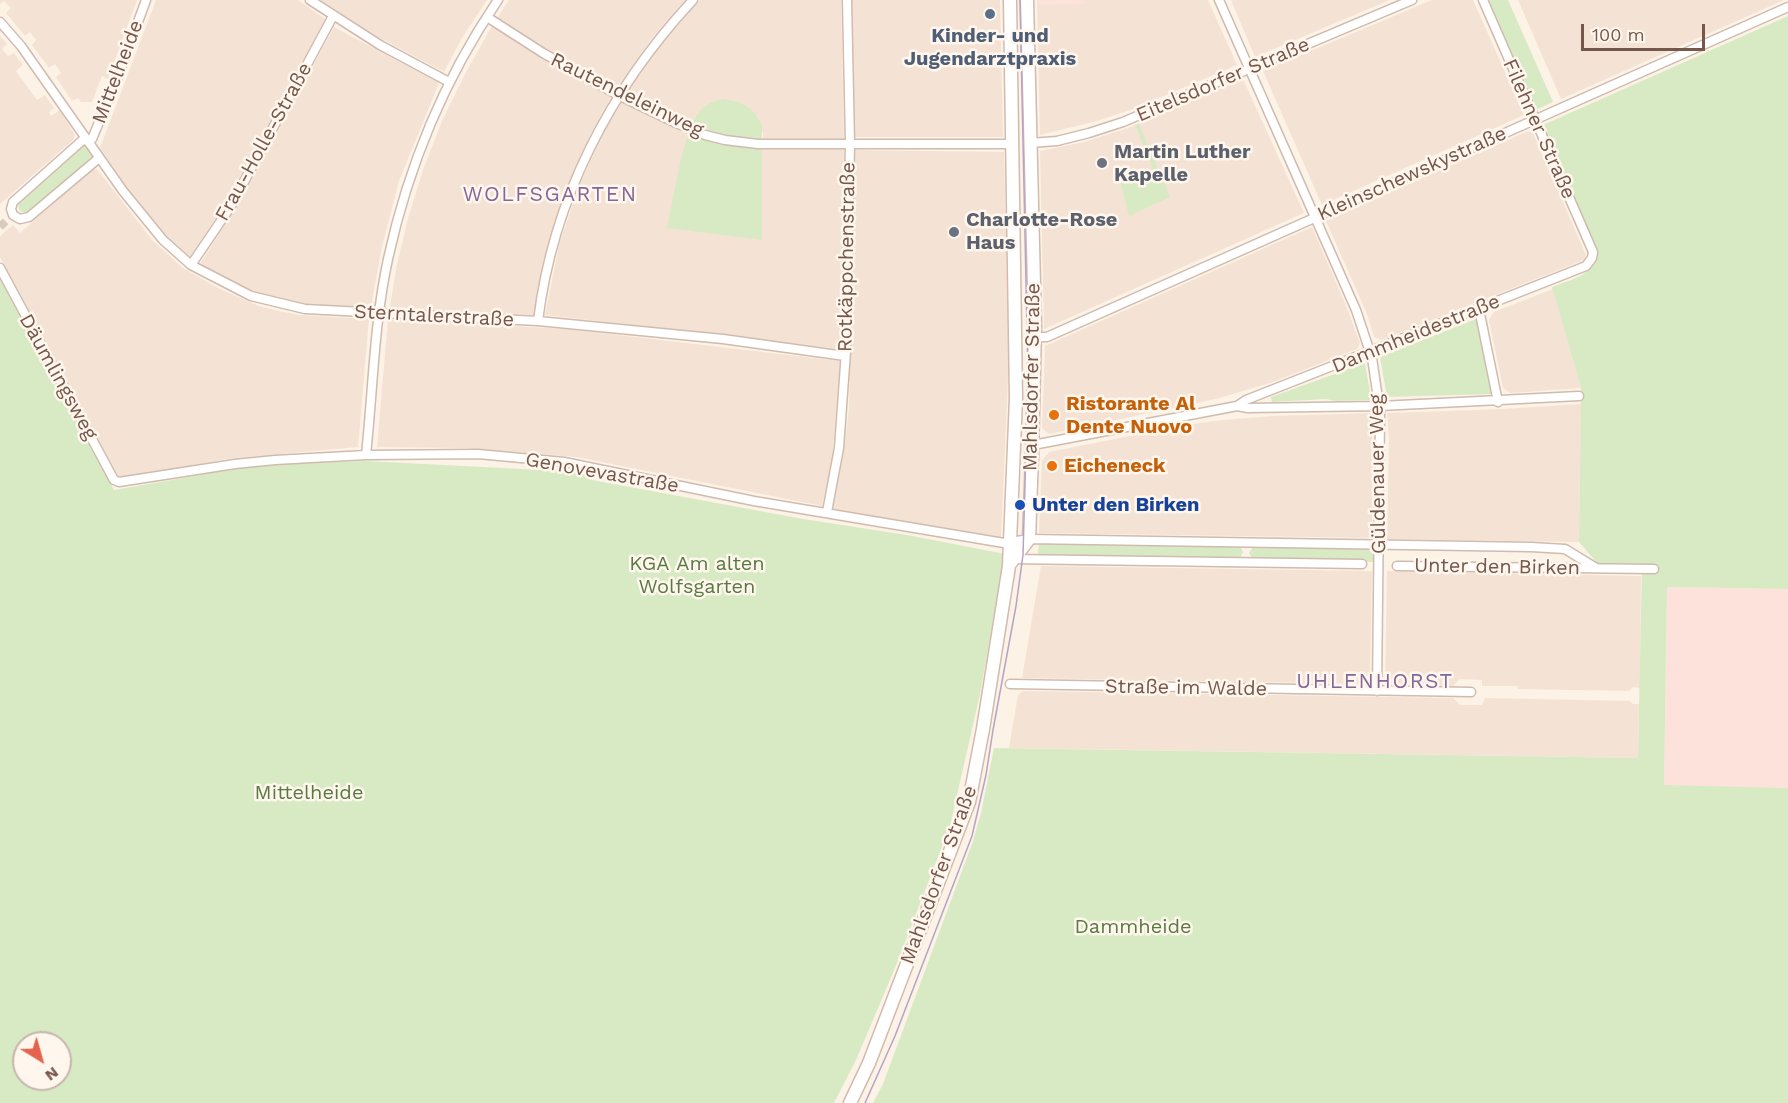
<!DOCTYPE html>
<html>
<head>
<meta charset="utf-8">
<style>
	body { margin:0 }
	#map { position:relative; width:1788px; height:1103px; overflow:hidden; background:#fcf2e6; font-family:"Work Sans",sans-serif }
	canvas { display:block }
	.north { position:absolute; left:12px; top:1031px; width:60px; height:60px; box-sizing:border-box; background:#fff6ed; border:2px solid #c8b6ac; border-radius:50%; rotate:143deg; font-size:16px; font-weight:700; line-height:24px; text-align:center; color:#76574b }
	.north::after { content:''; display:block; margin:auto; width:21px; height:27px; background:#e5624c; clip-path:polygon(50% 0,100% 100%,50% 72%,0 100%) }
	.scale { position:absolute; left:1581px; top:24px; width:124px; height:27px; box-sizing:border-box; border:3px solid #76574b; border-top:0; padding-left:8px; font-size:18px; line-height:21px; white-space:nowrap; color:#76574b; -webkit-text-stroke:4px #fff6ed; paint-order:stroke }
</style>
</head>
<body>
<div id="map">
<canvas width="1788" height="1103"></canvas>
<div class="north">N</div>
<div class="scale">100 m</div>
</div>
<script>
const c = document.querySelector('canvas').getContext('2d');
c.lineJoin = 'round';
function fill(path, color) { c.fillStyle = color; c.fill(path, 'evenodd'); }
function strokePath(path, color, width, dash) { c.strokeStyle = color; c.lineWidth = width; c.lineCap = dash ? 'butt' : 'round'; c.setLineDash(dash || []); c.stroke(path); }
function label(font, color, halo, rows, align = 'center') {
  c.font = font + ' "Work Sans",sans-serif'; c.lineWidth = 5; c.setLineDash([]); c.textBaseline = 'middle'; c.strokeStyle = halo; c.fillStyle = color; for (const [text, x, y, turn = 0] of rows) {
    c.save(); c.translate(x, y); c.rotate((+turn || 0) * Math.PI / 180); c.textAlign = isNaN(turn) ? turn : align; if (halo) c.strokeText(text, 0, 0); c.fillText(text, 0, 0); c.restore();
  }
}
fill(new Path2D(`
	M0,0H137L108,79L102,76L92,102H81L78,98L72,101L56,77L61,73L55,64L49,68L32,45L36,40L30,32L25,36L6,13L11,8L4,1L0,4Z
	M156,0H298L325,19L236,187L190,257L162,233L143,211L100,148Z
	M319,0H487L462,38L444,72L367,31Z
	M509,0H685L652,38L616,89L555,55L497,18Z
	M700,0H841L844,139H763V132L695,117L692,124L626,94L661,44Z
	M852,0H1000L1003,137H855Z
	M1037,0H1208L1237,65L1136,108L1097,121L1040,135Z
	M1231,0H1390L1255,57Z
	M1432,0H1473L1524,115L1322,205L1263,71Z
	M1518,0H1784L1561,99Z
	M492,26L551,63L611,97L590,135L565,193L551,234L534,315L390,307L396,269L408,218L424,167L443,119L466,72Z
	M334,27L439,83L399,181L382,247L371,306H327L300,303L270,296L255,292L223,277L200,264L231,215L255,173Z
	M0,36L7,44L2,49L8,56L14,53L23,65L16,71L37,100L45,95L54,108L49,112L51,116L60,110L75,135L73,140L0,204Z
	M1243,79L1304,213L1044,329L1040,151L1084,142L1128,128Z
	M622,102L689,133L668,228L763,148H844L840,349L545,315L559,245L579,186L606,127Z
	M1528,131L1533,133L1586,255L1584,260L1381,340L1374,337L1367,314L1326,221Z
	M855,150L1004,152L1009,356L1001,538L910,524L833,509L844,450L849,408Z
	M97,169L152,240L183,268L220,289L259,306L279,311L299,315L369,319L358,447L226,459L124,479L115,474L0,257V236L13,225L20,233L91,170Z
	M1312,227L1345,303L1360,343L1357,349L1273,382L1216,399L1049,434L1042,428L1045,346Z
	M1553,289L1581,388L1510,393L1503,388L1489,320L1494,312Z
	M388,319L567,329L840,361L832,461L822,506L576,457L464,448L377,447Z
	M1581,404L1579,542L1387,539L1389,439L1387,413L1503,409Z
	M1372,413V538L1039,533L1042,461L1049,452L1185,425L1223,420L1273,416Z
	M1041,566L1372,571L1370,684L1022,678Z
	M1387,571L1641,576L1640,688L1633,687L1629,691L1518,689L1517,686H1482V680L1460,679L1453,686L1385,684Z
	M1023,691L1453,698L1460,705H1482L1485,698L1630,701L1633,704H1639L1638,758L1009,748L1018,695Z`), '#f4e3d5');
fill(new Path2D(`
	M1037,0H1083L1085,4L1037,5Z
	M1667,587L1788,589V788L1664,786Z`), '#fce2da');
fill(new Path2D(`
	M1487,0H1508L1553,102L1536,110Z
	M1788,16V589L1667,587L1664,785L1788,788V1103H873L883,1084L973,841L981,813L994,748L1638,758L1642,565L1598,564L1579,542L1581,388L1552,287C1574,278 1593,277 1597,251L1543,125Z
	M723,99C742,101 755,108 762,126V240L667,228C673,201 683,131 699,112C705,104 714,101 723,99Z
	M1139,124L1170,197L1129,216L1120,180L1153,169L1135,125Z
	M84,145L88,147L93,154L92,158L31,212L24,213L19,210L18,203Z
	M0,276L114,490L258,465L365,461L581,472L592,475V480L803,519L907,535L1005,554L980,694L950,826L895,968L856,1060L834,1103H0ZM24,1043H60V1079H24Z
	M1476,319L1492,394L1387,397L1380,357Z
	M1365,363L1371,398L1370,400L1335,401L1326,399L1272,402L1271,397Z
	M1039,543L1240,546L1243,552L1240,558L1038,555Z
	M1253,547L1372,548L1373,549V562L1252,558L1249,553Z`), '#d7eac4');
strokePath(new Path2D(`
	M0,227L8,219`), '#dacbbf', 8, [8, 4]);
const street = new Path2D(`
	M310,0L380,45L449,82
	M1219,0L1356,310L1372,358L1380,412L1377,691
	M487,17L543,53L618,95L676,123L705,135L725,140L758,144H1013
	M0,22L21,46L123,191L163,240L191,265L251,296L305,309L538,321L723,339L845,356
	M85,138L13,202L11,209L13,215L20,219L29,217L99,158
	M88,142L92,139L117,79L146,0
	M1030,143L1057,141L1089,133L1123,122L1412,0
	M191,265L231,206L333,16
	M0,268L114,480L119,482L235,464L275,460L366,455L478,454L564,462L754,501L1004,543L1029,539L1531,547L1565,549L1596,568
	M1479,309L1498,402
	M538,321C553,199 610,89 693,0
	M1035,337H1047L1788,7
	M1237,406L1246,400L1586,266L1592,258L1593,252L1483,0
	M1033,445L1237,406L1248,408L1380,406L1579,396
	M366,455C373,390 374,323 388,259C408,167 445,78 498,0
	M827,512L839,448L846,351L850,143L847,0
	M1011,559L1362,564
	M1397,566L1654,569
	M1010,684L1471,692`);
const secondary = new Path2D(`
	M1009,565L1029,539L1032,455L1035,326L1027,0
	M850,1103L869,1063L969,802L983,729L1009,566L1016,398L1010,0`);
strokePath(street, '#d0bbaf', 11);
strokePath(secondary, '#d3baad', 15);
strokePath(street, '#fff', 8);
strokePath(secondary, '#fff', 12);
strokePath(new Path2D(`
	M865,1103L895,1036L972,836L986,775L993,730L1016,606L1023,555L1028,376L1020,0`), '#b4a4c6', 1.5);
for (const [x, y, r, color] of [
	[990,14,6,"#5c6f8a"],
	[1102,163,6,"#6b7280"],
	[954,232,6,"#6b7280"],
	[1054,415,6,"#e8710a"],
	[1052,466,6,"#e8710a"],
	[1020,505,6,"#1a4fb4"]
]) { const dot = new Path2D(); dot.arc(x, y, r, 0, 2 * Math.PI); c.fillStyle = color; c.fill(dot); strokePath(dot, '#fff6ed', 2); }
label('bold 20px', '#4e5e75', '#fff6ed', [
	["Kinder- und",990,36],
	["Jugendarztpraxis",990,59]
]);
label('20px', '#76574b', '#fff6ed', [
	["Mittelheide",118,72,-69],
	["Eitelsdorfer Straße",1223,80,-23],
	["Rautendeleinweg",627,95,26],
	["Filehner Straße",1539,129,66],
	["Frau-Holle-Straße",264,142,-61],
	["Kleinschewskystraße",1412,174,-24],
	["Rotkäppchenstraße",847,257,-89],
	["Sterntalerstraße",434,316,3],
	["Dammheidestraße",1416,334,-22],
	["Däumlingsweg",58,377,61],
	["Mahlsdorfer Straße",1032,377,-89],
	["Genovevastraße",602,473,10],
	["Güldenauer Weg",1378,474,-91],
	["Unter den Birken",1497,567,1],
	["Straße im Walde",1186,688,1],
	["Mahlsdorfer Straße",939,875,-70]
]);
label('bold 20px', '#5b616d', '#fff6ed', [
	["Martin Luther",1114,152],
	["Kapelle",1114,175],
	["Charlotte-Rose",966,220],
	["Haus",966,243]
], 'left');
label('bold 20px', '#c56008', '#fff6ed', [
	["Ristorante Al",1066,404],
	["Dente Nuovo",1066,427],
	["Eicheneck",1064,466]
], 'left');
label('bold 20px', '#164399', '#fff6ed', [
	["Unter den Birken",1032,505]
], 'left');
label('20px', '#587b42', '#fff6ed', [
	["KGA Am alten",697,564],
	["Wolfsgarten",697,587],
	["Mittelheide",309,793],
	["Dammheide",1133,927]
]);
c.letterSpacing = '1.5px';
label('21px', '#846699', '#fff6ed', [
	["WOLFSGARTEN",550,195],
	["UHLENHORST",1375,682]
]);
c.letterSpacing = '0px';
</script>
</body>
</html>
